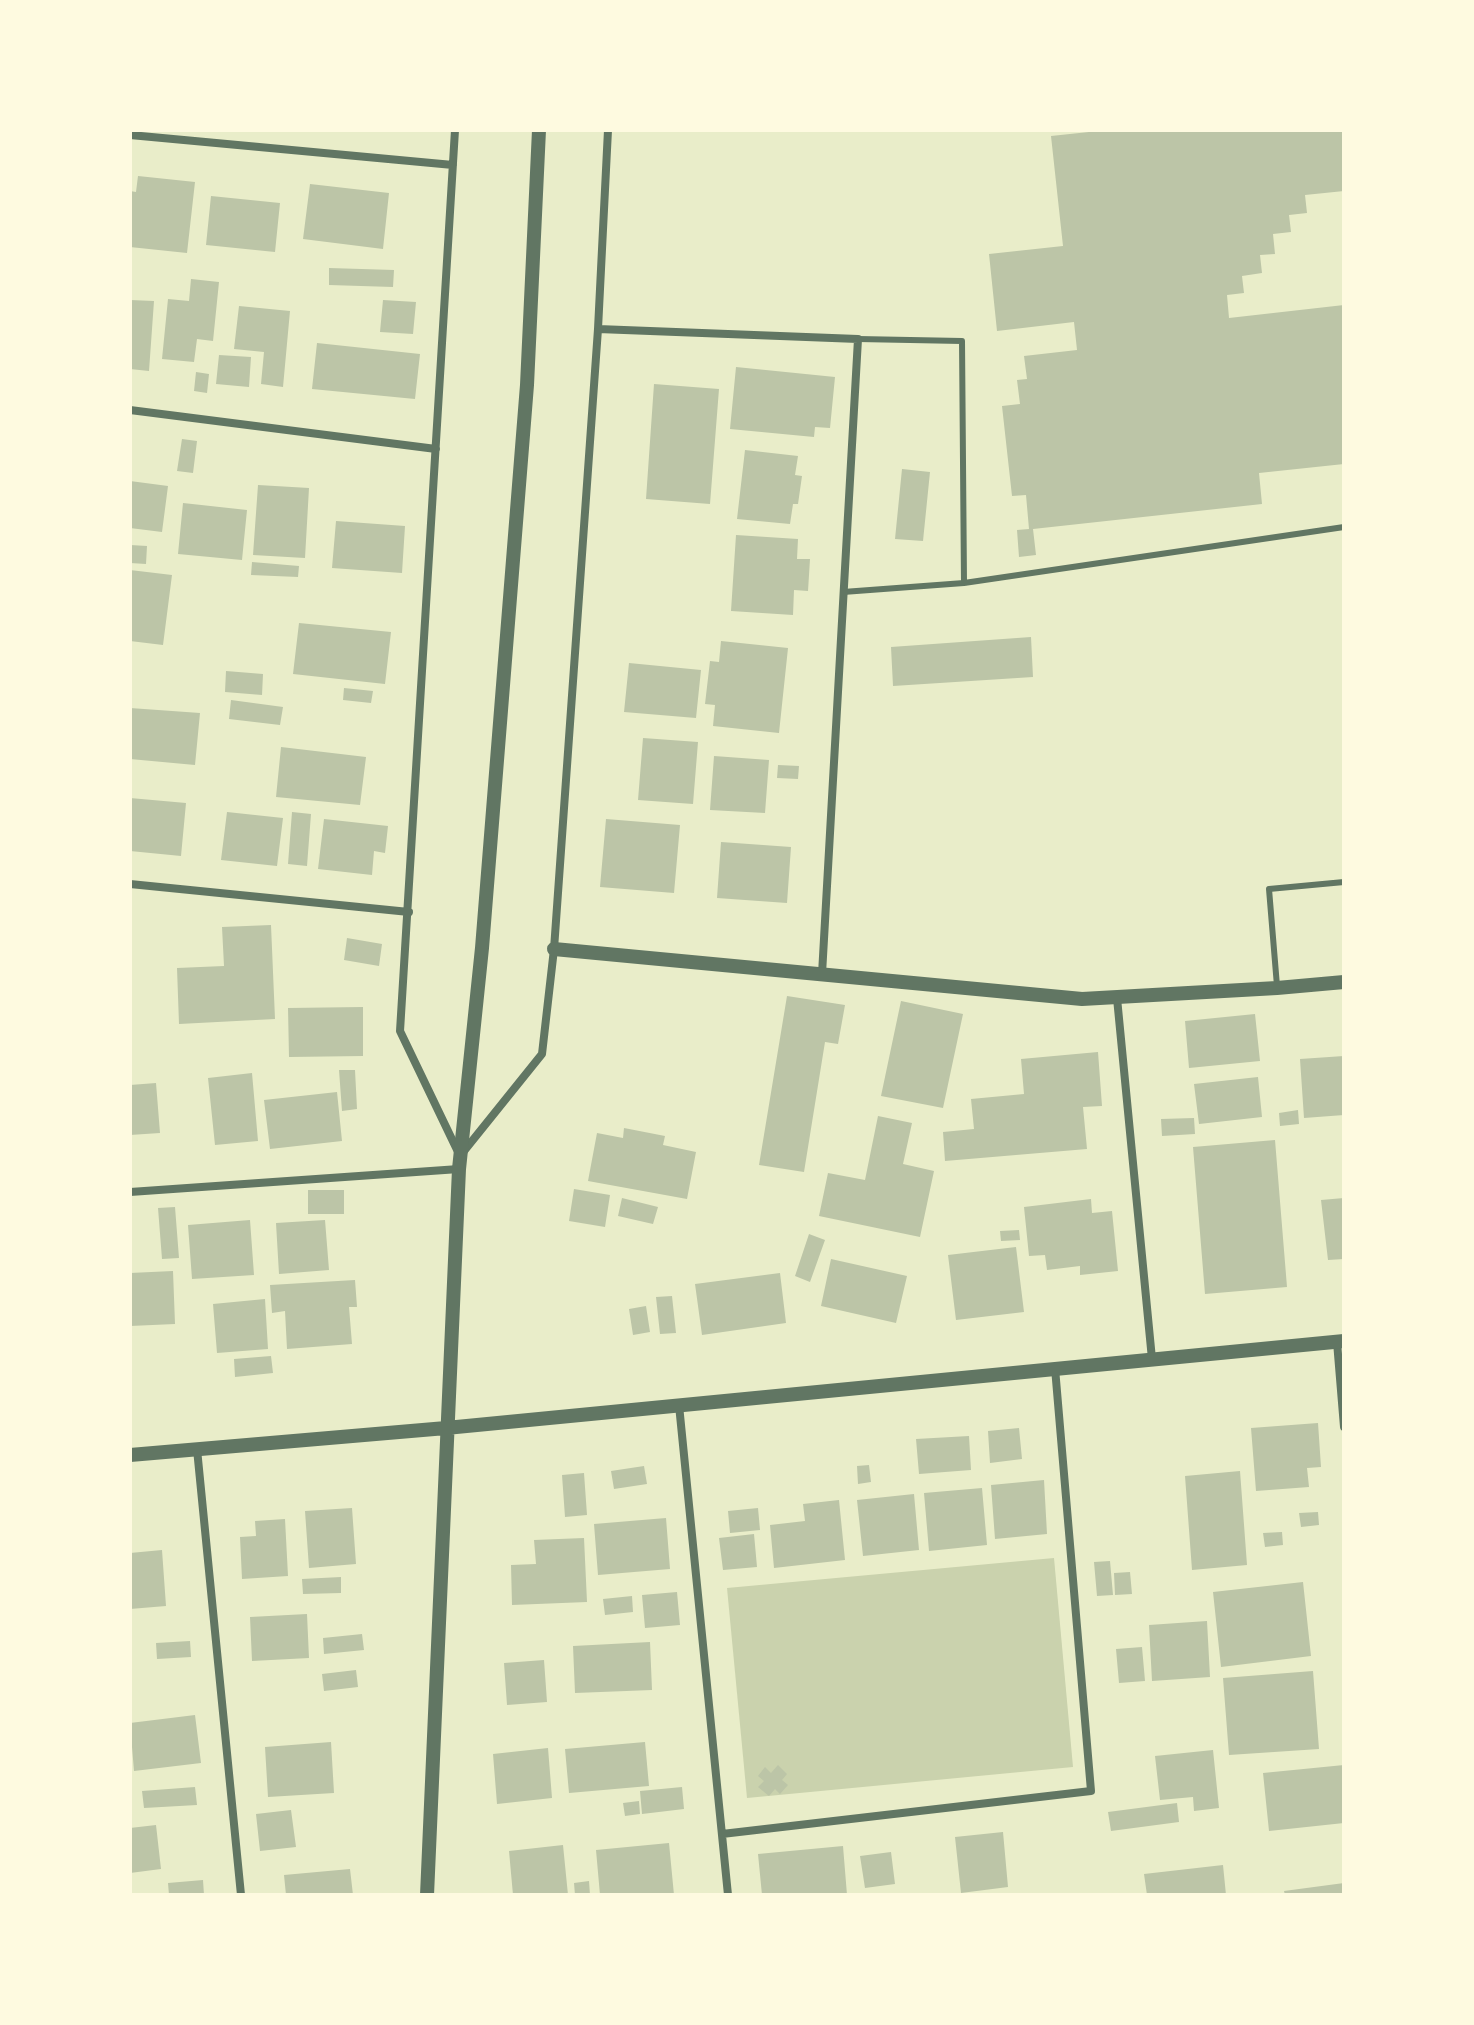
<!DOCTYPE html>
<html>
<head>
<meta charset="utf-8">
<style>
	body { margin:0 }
	#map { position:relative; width:1474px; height:2025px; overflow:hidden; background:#e9edc9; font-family:Raleway,sans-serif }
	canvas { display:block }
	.frame { position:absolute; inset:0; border:132px solid #fefae0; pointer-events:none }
</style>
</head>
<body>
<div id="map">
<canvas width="1474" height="2025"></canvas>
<div class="frame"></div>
</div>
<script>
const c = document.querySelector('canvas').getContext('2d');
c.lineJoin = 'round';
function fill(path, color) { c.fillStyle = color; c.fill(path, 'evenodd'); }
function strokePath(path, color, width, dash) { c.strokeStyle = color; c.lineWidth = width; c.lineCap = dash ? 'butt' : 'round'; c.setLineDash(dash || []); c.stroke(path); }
fill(new Path2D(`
	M1054,1558L1073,1767L747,1798L727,1588Z`), '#cad2ad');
fill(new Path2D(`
	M1108,130H1344V191L1305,195L1307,213L1289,215L1291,232L1273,234L1275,254L1260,255L1262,273L1242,276L1244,293L1227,295L1229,318L1344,305V464L1259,473L1262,504L1033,529L1036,555L1019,557L1017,530L1029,529L1026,495L1012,496L1002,406L1020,404L1017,380L1027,379L1024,356L1077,350L1074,322L997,331L989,254L1063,246L1051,136Z
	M138,176L195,182L187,253L130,247V191L136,192Z
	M310,184L389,193L383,249L303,239Z
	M211,196L280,203L275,252L206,245Z
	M329,268L394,270L393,287L329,285Z
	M191,279L219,282L213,341L197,339L194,362L162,359L168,299L189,301Z
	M130,300L154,301L149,371L130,369Z
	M383,300L416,302L413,334L380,332Z
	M239,306L290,311L283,387L261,384L264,352L234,349Z
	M317,343L420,354L415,399L312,389Z
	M219,355L251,357L249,387L216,384Z
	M736,367L835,377L830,428L815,427L814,437L730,429Z
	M196,372L209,374L207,393L194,391Z
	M654,384L719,389L710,504L646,499Z
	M182,439L197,441L193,473L177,471Z
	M745,450L798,456L795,475L802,476L798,504H793L790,524L737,519Z
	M902,469L930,472L923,541L895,539Z
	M130,481L168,486L162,532L130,528Z
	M258,485L309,488L305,558L253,555Z
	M183,503L247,510L242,560L178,554Z
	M336,521L405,526L402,573L332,568Z
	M736,535L798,539L797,559H810L808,591L794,590L793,615L731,611Z
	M130,545L147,546L146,564L130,563Z
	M252,562L299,566L298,577L251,575Z
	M130,570L172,575L163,645L130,641Z
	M299,623L391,632L385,684L293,674Z
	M1031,637L1033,677L893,686L891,647Z
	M721,641L788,648L779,733L713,726L715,705L705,704L710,661L719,662Z
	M629,663L701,670L696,718L624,712Z
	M226,671L263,674L262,695L225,692Z
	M344,688L373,691L371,703L343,700Z
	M231,700L283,707L280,725L229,719Z
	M130,708L200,713L195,765L130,759Z
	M643,738L698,742L693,804L638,800Z
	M281,747L366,757L360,805L276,797Z
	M714,756L769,760L765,813L710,810Z
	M778,765L799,766L798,779L777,778Z
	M130,798L186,803L181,856L130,851Z
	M227,812L283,818L277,866L221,860Z
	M292,812L311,814L307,866L288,864Z
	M324,819L388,826L385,853L374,851L372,875L318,869Z
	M606,819L680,825L674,893L600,887Z
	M721,842L791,847L787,903L717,898Z
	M271,925L275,1019L179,1024L177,968L224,966L222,927Z
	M347,938L382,944L379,966L344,960Z
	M787,996L845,1005L838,1044L825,1042L804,1172L759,1165Z
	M901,1001L963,1014L943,1108L881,1096Z
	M363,1007V1056L289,1057L288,1008Z
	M1255,1014L1260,1061L1189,1068L1185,1021Z
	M1098,1052L1102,1106L1083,1107L1087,1149L945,1161L943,1132L974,1129L971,1099L1024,1094L1021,1059Z
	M1344,1056V1115L1304,1118L1300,1059Z
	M339,1070H355L357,1109L342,1111Z
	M252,1073L258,1141L215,1145L208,1078Z
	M1258,1077L1262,1117L1199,1124L1194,1084Z
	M156,1083L160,1133L130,1135V1085Z
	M337,1092L342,1141L270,1149L264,1100Z
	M1298,1110L1299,1124L1280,1126L1279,1113Z
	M878,1116L912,1123L903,1164L934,1171L920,1237L819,1216L828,1173L865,1180Z
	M1194,1118L1195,1134L1162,1136L1161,1119Z
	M624,1128L665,1136L663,1145L696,1152L687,1199L588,1181L597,1133L623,1138Z
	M1275,1140L1287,1287L1205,1294L1193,1147Z
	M574,1189L610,1195L605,1227L569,1221Z
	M308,1190H344V1214H308Z
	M622,1198L658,1207L653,1224L618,1216Z
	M1344,1198V1259L1328,1260L1321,1200Z
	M1091,1199L1092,1213L1112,1211L1118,1271L1080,1275V1266L1047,1270L1045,1255L1029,1256L1024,1207Z
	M175,1207L179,1258L162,1259L158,1208Z
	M250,1220L254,1275L192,1279L188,1225Z
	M325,1220L329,1270L279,1274L276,1223Z
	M1019,1230L1020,1240L1001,1241L1000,1231Z
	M809,1234L825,1240L810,1282L795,1276Z
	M1016,1247L1024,1312L956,1320L948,1255Z
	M831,1259L907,1276L896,1323L821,1306Z
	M173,1271L175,1324L130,1326V1273Z
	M780,1273L786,1323L702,1335L695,1284Z
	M355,1280L357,1307H349L352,1344L287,1349L285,1311L272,1313L270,1285Z
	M672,1296L676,1333L660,1334L656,1297Z
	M265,1299L268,1349L217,1353L213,1304Z
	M646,1306L650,1332L633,1335L629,1309Z
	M271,1356L273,1373L235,1377L234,1359Z
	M1318,1423L1321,1467L1307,1468L1309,1487L1256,1491L1251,1428Z
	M1019,1428L1022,1459L990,1463L988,1431Z
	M969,1436L971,1470L919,1474L916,1439Z
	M869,1465L871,1482L858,1484L857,1466Z
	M644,1466L647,1484L614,1489L611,1471Z
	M1240,1471L1247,1565L1192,1570L1185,1476Z
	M584,1473L587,1515L565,1517L562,1475Z
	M1044,1480L1047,1534L995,1539L991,1485Z
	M982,1488L987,1545L929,1551L924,1493Z
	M914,1494L919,1550L863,1556L857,1500Z
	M839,1500L845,1560L774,1568L770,1525L805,1521L803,1504Z
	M352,1508L356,1564L309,1568L305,1511Z
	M758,1508L760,1530L730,1533L728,1511Z
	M1318,1512L1319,1525L1301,1527L1299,1513Z
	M666,1518L670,1569L598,1575L594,1524Z
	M285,1519L288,1576L242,1579L240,1537L256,1536L255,1521Z
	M1282,1532L1283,1545L1265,1547L1263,1533Z
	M754,1534L757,1567L723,1570L719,1538Z
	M584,1538L587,1602L512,1605L511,1565L536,1564L534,1540Z
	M162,1550L166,1606L130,1609V1553Z
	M1110,1561L1113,1595L1097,1596L1094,1562Z
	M1130,1572L1132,1594L1115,1595L1114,1573Z
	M341,1577V1593L303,1594L302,1579Z
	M1303,1582L1311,1656L1221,1667L1213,1592Z
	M677,1592L680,1625L645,1628L642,1595Z
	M632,1596L633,1612L605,1615L603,1599Z
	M307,1614L309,1658L252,1661L250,1617Z
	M1207,1621L1210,1677L1152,1681L1149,1625Z
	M362,1634L364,1650L324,1654L323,1638Z
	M190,1641L191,1657L157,1659L156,1643Z
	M650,1642L652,1690L575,1693L573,1646Z
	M1142,1647L1145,1681L1119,1683L1116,1649Z
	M544,1660L547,1702L507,1705L504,1663Z
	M356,1670L358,1687L324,1691L322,1674Z
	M1313,1671L1319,1749L1229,1755L1223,1678Z
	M195,1715L201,1763L134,1771L130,1723Z
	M331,1742L334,1793L268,1797L265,1747Z
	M645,1742L649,1786L569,1793L565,1749Z
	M548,1748L552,1798L497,1804L493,1754Z
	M1213,1750L1219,1808L1194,1811L1193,1797L1160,1800L1155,1756Z
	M778,1765L787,1774L782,1780L788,1785L780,1794L775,1789L769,1796L758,1787L764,1781L758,1776L765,1767L771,1773Z
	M1344,1765V1823L1269,1831L1263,1773Z
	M195,1787L197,1805L144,1808L142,1791Z
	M682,1787L684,1809L642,1814L640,1791Z
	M639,1801L640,1814L625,1816L623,1803Z
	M1177,1803L1179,1822L1111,1831L1108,1812Z
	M291,1810L296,1847L260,1851L256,1814Z
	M156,1825L161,1869L130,1873V1828Z
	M1003,1832L1008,1887L961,1893L955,1837Z
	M669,1843L674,1895H600L596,1850Z
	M563,1845L568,1895H513L509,1851Z
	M843,1846L847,1895H762L758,1854Z
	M891,1852L895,1884L865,1888L860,1856Z
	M1223,1865L1226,1895H1147L1144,1874Z
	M350,1869L353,1895H286L284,1875Z
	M203,1880L204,1895H169L168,1883Z
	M589,1881L590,1895H575L574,1883Z
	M1344,1883V1895H1285L1284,1891Z`), '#bcc5a7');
strokePath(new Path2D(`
	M964,583L1344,527
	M843,592L964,583L962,341L858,339
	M1277,986L1269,889L1344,882`), '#617663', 6);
strokePath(new Path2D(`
	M455,130L400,1031L460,1156L542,1054L554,949L598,329L608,130
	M130,135L453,165
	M598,329L858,339L822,974
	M130,410L436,449
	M130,884L409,912
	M1117,998L1152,1359
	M130,1192L459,1169
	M1337,1342L1344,1427
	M679,1405L728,1895
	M197,1449L241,1895
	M722,1834L1091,1791L1055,1368`), '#617663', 8);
strokePath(new Path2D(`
	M554,949L1082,999L1277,988L1344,982
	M130,1455L446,1428L1344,1341
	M427,1895L459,1169L482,948L527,385L539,130`), '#617663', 14);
</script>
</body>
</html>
